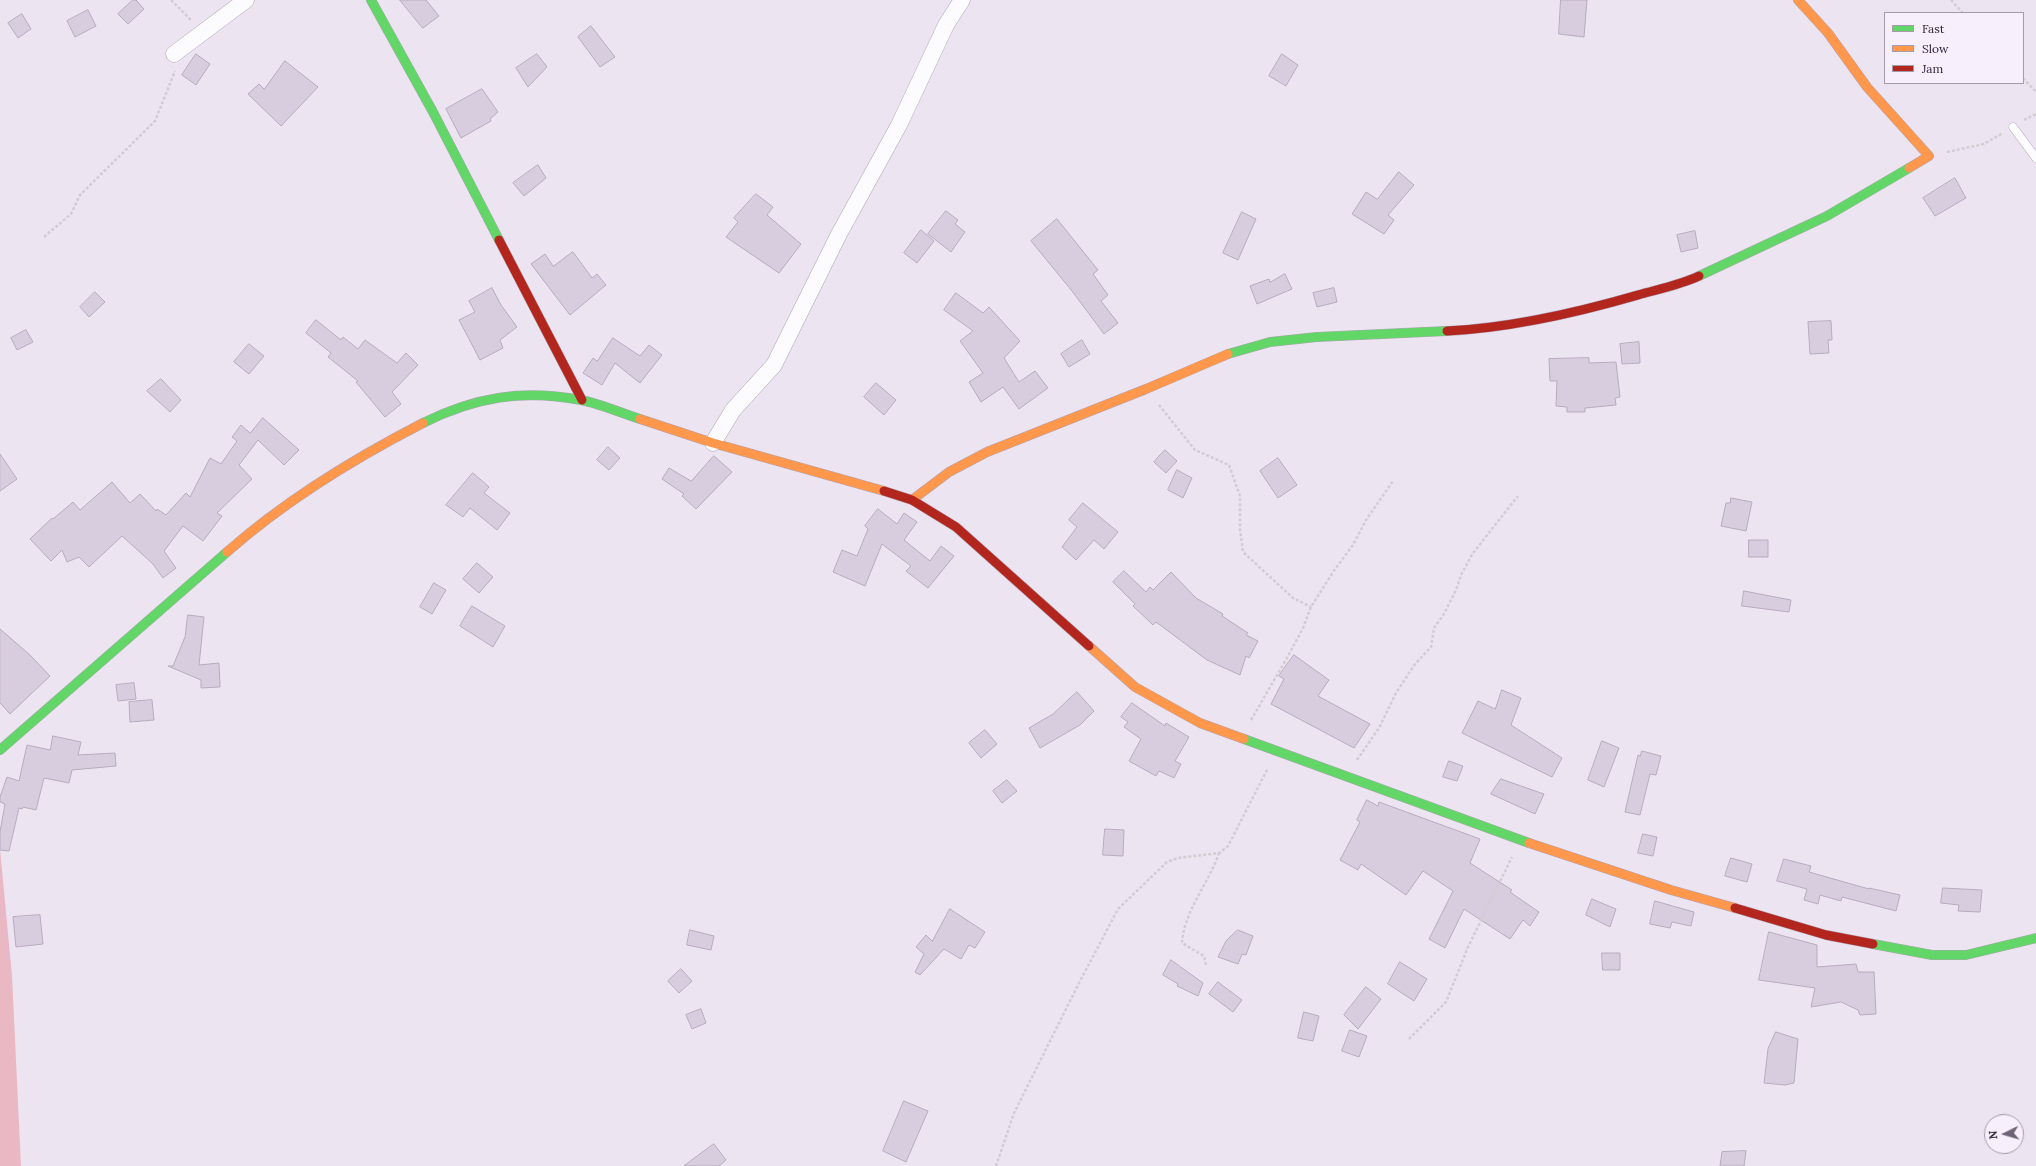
<!DOCTYPE html>
<html>
<head>
<meta charset="utf-8">
<style>
	body { margin:0 }
	#map { position:relative; width:2036px; height:1166px; overflow:hidden; background:#ede4f2; font-family:Lora,serif }
	canvas { display:block }
	.legend { position:absolute; left:1884px; top:12px; width:140px; height:72px; box-sizing:border-box; background:#f7effc; border:1px solid #a59bac; margin:0; padding:5px 7px; list-style:none; font-size:12px; color:#2b1c34 }
	.legend li { display:flex; align-items:center; gap:8px; height:20px }
	.legend b { width:20px; border:1px solid #a59bac }
	.north { position:absolute; left:1984px; top:1114px; width:40px; height:40px; box-sizing:border-box; background:#f7effc; border:1px solid #a59bac; border-radius:50%; rotate:265deg; font-size:11px; font-weight:700; line-height:16px; text-align:center; color:#2b1c34 }
	.north::after { content:''; display:block; margin:auto; width:14px; height:18px; background:#6f6276; clip-path:polygon(50% 0,100% 100%,50% 72%,0 100%) }
</style>
</head>
<body>
<div id="map">
<canvas width="2036" height="1166"></canvas>
<ul class="legend">
<li><b style="height:5px;background:#63d668"></b>Fast</li>
<li><b style="height:5px;background:#ff974d"></b>Slow</li>
<li><b style="height:5px;background:#b3261e"></b>Jam</li>
</ul>
<div class="north">N</div>
</div>
<script>
const c = document.querySelector('canvas').getContext('2d');
c.lineJoin = 'round';
function fill(path, color) { c.fillStyle = color; c.fill(path, 'evenodd'); }
function strokePath(path, color, width, dash) { c.strokeStyle = color; c.lineWidth = width; c.lineCap = dash ? 'butt' : 'round'; c.setLineDash(dash || []); c.stroke(path); }
fill(new Path2D(`
	M0,849L12,976L21,1166H0Z`), '#eab8c3');
const building = new Path2D(`
	M133,0H136L144,9L128,24L118,14Z
	M400,0H426L439,16L423,28Z
	M1561,0H1587L1584,37L1559,34Z
	M88,10L96,26L75,37L67,21Z
	M22,14L31,29L18,38L8,23Z
	M591,26L615,57L600,67L578,37Z
	M196,54L210,64L196,85L182,75Z
	M537,54L547,67L528,87L516,68Z
	M1282,54L1298,65L1286,86L1269,76Z
	M285,61L318,87L281,126L248,94L259,84L264,89Z
	M482,89L498,112L490,119L491,121L461,138L446,109Z
	M538,165L546,178L524,196L513,183Z
	M1399,172L1414,185L1388,215L1394,220L1384,234L1352,214L1366,192L1377,199Z
	M1955,178L1966,198L1935,216L1923,198Z
	M756,194L773,207L767,215L801,244L779,273L726,237L738,222L734,218Z
	M946,211L958,220L955,224L965,232L951,252L928,234Z
	M1242,212L1256,219L1238,260L1223,253Z
	M1057,219L1098,270L1093,274L1108,295L1101,301L1118,323L1104,334L1072,291L1031,241Z
	M921,230L934,241L917,263L904,253Z
	M1695,231L1698,248L1681,252L1677,235Z
	M573,252L592,278L597,274L606,285L570,315L531,264L545,254L553,266Z
	M1285,274L1292,289L1257,304L1250,286L1269,279L1270,282Z
	M492,288L501,305L517,327L500,340L503,348L480,360L459,320L475,312L469,301Z
	M1334,288L1337,302L1317,307L1313,293Z
	M95,292L105,302L89,317L80,307Z
	M956,293L983,313L989,307L1020,341L1004,358L1019,382L1035,371L1048,388L1019,409L1003,387L981,402L969,382L983,373L960,341L973,331L944,310Z
	M316,320L341,340L343,337L358,349L365,340L397,363L406,353L418,365L392,392L401,404L385,417L356,382L358,381L328,357L331,353L306,333Z
	M1831,321L1832,340H1828L1829,353L1810,354L1808,322Z
	M26,330L33,342L17,350L11,338Z
	M613,338L640,356L649,345L662,355L640,383L615,363L602,385L583,373L593,358L597,361Z
	M1082,340L1090,354L1069,367L1061,354Z
	M1639,342L1640,363L1622,364L1620,344Z
	M249,344L264,356L249,374L234,362Z
	M1589,358V363L1616,362L1620,397L1615,398L1616,405L1585,408V412H1567V407L1556,406L1557,381H1550L1549,359Z
	M161,379L181,400L170,412L147,391Z
	M876,383L896,400L884,415L864,397Z
	M263,418L299,450L284,465L258,440L239,465L252,479L217,513L222,516L203,541L183,526L164,551L176,568L163,578L153,564L122,536L89,567L79,557L67,562L62,550L51,561L30,539L52,518L53,519L73,502L80,510L112,482L130,503L140,494L156,511L157,509L166,515L186,493L190,497L210,458L221,464L237,441L232,437L241,425L250,433Z
	M608,447L620,458L609,470L597,460Z
	M1165,450L1177,461L1166,473L1154,462Z
	M0,454L17,479L0,491Z
	M714,456L732,472L696,509L682,496L684,494L662,479L669,468L691,481Z
	M1278,458L1297,485L1278,498L1260,471Z
	M1177,470L1192,478L1183,498L1168,490Z
	M473,473L489,487L484,493L510,513L497,530L470,508L463,517L446,505Z
	M1731,498L1752,502L1746,531L1721,526L1726,503H1730Z
	M1083,503L1118,532L1104,549L1094,540L1076,560L1062,547L1077,527L1069,520Z
	M878,509L897,524L904,513L917,522L904,540L930,561L941,546L954,556L928,588L906,571L911,566L882,544L865,586L833,572L842,550L857,556L868,529L865,526Z
	M1749,540H1768V557H1749Z
	M477,563L493,577L479,593L463,579Z
	M1124,571L1146,592L1150,587L1153,590L1171,572L1196,598L1223,614L1222,616L1248,633L1246,635L1258,641L1249,658L1246,656L1240,675L1207,660L1156,622L1153,625L1133,606L1135,604L1113,582Z
	M434,583L446,590L432,614L420,607Z
	M1744,591L1791,600L1789,612L1742,606Z
	M472,606L505,626L493,647L460,626Z
	M188,615L204,617L199,665L219,663L220,687L201,688V680L168,666H173L185,637Z
	M0,629L30,655L50,676L10,714L0,703Z
	M1294,655L1329,680L1318,696L1370,724L1354,748L1271,704L1284,679L1279,676Z
	M134,683L136,699L118,701L116,685Z
	M1502,690L1521,698L1511,725L1562,758L1552,777L1462,733L1478,701L1495,709Z
	M1077,692L1094,711L1080,725L1040,748L1029,728L1053,714Z
	M152,700L154,720L130,722L129,702Z
	M1132,703L1165,726L1166,723L1189,737L1175,761L1181,764L1174,778L1159,771L1156,776L1129,761L1141,739L1124,727L1128,722L1121,717Z
	M985,730L997,744L981,758L969,743Z
	M53,736L81,742L78,755L115,753L116,766L72,770L69,783L44,778L36,810L23,807L22,809L19,808L9,851L0,850V832L5,804L0,802V797L7,777L19,781L27,745L50,750Z
	M1602,741L1619,748L1604,787L1588,780Z
	M1642,751L1661,756L1656,775L1650,774L1640,815L1625,812L1638,755L1640,756Z
	M1449,761L1463,766L1457,781L1443,777Z
	M1501,779L1544,794L1535,814L1491,794Z
	M1007,780L1017,791L1002,803L993,791Z
	M1367,800L1378,806L1379,802L1480,839L1470,863L1512,890L1510,892L1539,912L1530,926L1523,920L1510,939L1464,909L1445,948L1429,939L1453,891L1423,871L1406,895L1361,864L1358,870L1340,860L1360,822L1357,820Z
	M1105,829L1124,830L1123,856L1103,855Z
	M1643,834L1657,837L1653,856L1638,853Z
	M1731,858L1752,864L1747,882L1725,876Z
	M1784,859L1811,866L1809,872L1869,889V888L1900,895L1896,911L1842,897L1841,901L1820,895L1818,904L1804,900L1807,889L1777,881Z
	M1943,888L1982,890L1980,912L1958,911L1959,905L1941,903Z
	M1592,899L1616,909L1610,927L1586,915Z
	M1655,901L1694,912L1691,926L1672,922L1670,928L1650,924Z
	M950,909L985,932L975,948L969,945L961,959L944,949L920,975L915,972L924,954L916,947L926,935L932,941Z
	M40,915L43,944L16,947L13,917Z
	M690,930L714,936L711,950L687,945Z
	M1238,930L1253,936L1246,955L1242,954L1238,964L1218,957L1226,941Z
	M1769,932L1817,945V967L1856,964L1858,972H1874L1876,1014L1860,1015L1858,1010L1841,1002L1811,1007L1815,988L1759,980Z
	M1602,953H1620V970H1603Z
	M1171,960L1203,983L1198,996L1177,986L1178,984L1163,975Z
	M1400,962L1427,979L1414,1001L1388,984Z
	M681,969L692,981L679,993L668,981Z
	M1218,982L1242,1000L1233,1012L1209,994Z
	M1366,987L1381,999L1358,1029L1344,1015Z
	M701,1009L706,1023L692,1029L686,1015Z
	M1304,1012L1319,1016L1313,1041L1298,1038Z
	M1350,1030L1367,1036L1359,1057L1342,1051Z
	M1776,1032L1798,1039L1794,1083L1785,1085L1764,1083L1768,1049Z
	M904,1101L928,1111L906,1162L883,1151Z
	M714,1144L726,1160L719,1166H684Z
	M1746,1151L1744,1166H1720L1722,1152Z`);
fill(building, '#d8ccdf');
strokePath(building, '#b7abbd', 1);
const lane = new Path2D(`
	M2013,127L2036,158`);
const street = new Path2D(`
	M174,54L246,0
	M713,443L733,410L774,365L839,234L899,125L946,25L962,0`);
const fast = new Path2D(`
	M371,0L433,112L499,240
	M1699,276L1827,216L1909,168
	M1228,354L1270,342L1317,337L1447,331
	M423,423C475,397 523,389 581,400C601,404 621,413 640,419
	M1244,739L1529,843
	M0,750L227,552
	M1873,944L1932,955H1966L2036,938`);
const slow = new Path2D(`
	M1798,0L1828,33L1867,87L1929,156L1909,168
	M640,419L713,443L884,491
	M912,500L949,472L987,452L1146,389L1228,354
	M227,552C286,500 353,459 423,423
	M1089,646L1135,687L1200,723L1244,739
	M1529,843L1671,890L1735,908`);
const jam = new Path2D(`
	M499,240L582,400
	M1447,331C1511,328 1576,313 1638,295C1659,289 1680,285 1699,276
	M884,491L912,500L956,527L1089,646
	M1735,908L1826,935L1873,944`);
strokePath(lane, '#afa4b6', 9);
strokePath(street, '#afa4b6', 17);
strokePath(fast, '#afa4b6', 10);
strokePath(slow, '#afa4b6', 10);
strokePath(jam, '#afa4b6', 10);
strokePath(new Path2D(`
	M171,0L191,20
	M1951,0L1963,13
	M2023,78L2036,92
	M2024,120L2036,114
	M1947,152L1984,144L2003,133
	M44,237L71,214L80,195L155,121L175,71
	M1159,405L1195,450L1229,465L1240,496V529L1243,552L1293,598L1311,607
	M1251,720L1287,658L1303,628L1311,607L1333,572L1353,545L1366,520L1393,481
	M1357,760L1379,728L1396,693L1415,664L1431,647L1434,628L1444,614L1455,592L1462,573L1473,553L1518,496
	M1206,965L1204,956L1182,943C1184,911 1209,883 1219,853
	M1409,1039L1446,1002L1468,947L1512,857
	M996,1166L1014,1113L1078,985L1118,909L1167,862L1178,858L1219,853L1228,846L1268,768`), '#d1ced3', 2.5, [3, 2]);
strokePath(lane, '#fcfbfd', 8);
strokePath(street, '#fcfbfd', 16);
strokePath(fast, '#63d668', 9);
strokePath(slow, '#ff974d', 9);
strokePath(jam, '#b3261e', 9);
</script>
</body>
</html>
